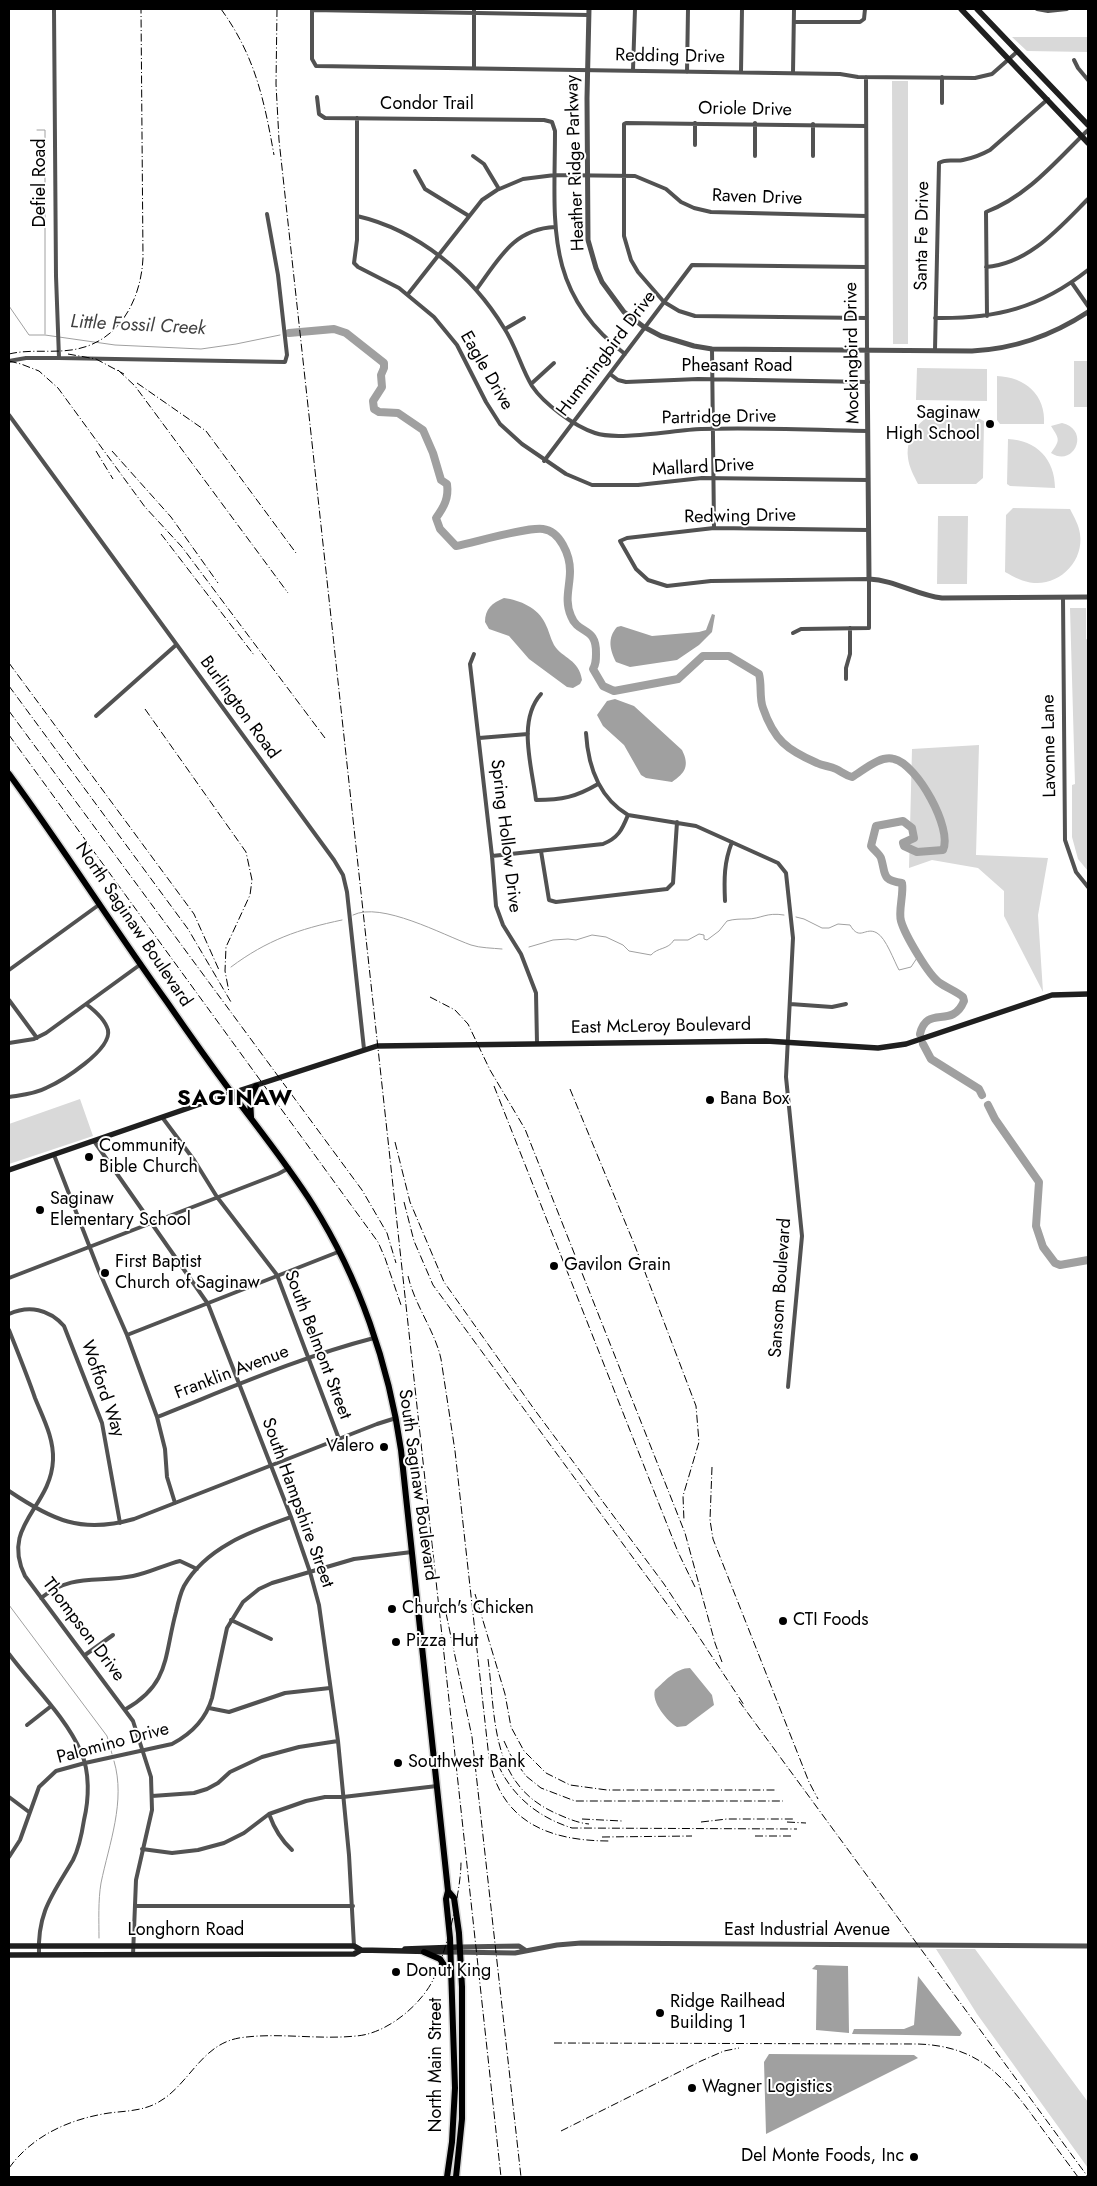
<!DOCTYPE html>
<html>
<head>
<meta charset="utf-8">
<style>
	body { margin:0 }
	#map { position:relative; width:1097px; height:2186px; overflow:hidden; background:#fff; font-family:Jost,sans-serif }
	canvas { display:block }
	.frame { position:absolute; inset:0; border:10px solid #000; pointer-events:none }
</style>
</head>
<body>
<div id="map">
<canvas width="1097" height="2186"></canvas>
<div class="frame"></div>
</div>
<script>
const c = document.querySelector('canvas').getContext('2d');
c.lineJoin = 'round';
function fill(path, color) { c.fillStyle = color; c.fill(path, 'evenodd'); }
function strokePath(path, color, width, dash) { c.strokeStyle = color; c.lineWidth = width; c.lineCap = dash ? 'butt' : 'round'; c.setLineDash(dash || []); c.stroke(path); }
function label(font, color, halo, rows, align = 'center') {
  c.font = font + ' Jost,sans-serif'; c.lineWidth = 4; c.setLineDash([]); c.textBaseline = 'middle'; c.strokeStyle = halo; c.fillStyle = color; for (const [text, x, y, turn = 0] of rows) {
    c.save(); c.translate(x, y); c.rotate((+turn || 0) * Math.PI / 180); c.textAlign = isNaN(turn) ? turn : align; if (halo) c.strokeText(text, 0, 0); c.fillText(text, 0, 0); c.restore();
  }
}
fill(new Path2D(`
	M1012,37H1088V52L1027,51Z
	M892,81H908V344H893Z
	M1074,361H1088V407H1074Z
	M917,368L987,369V401L916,400Z
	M997,376C1025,377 1046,395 1044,424H1000L997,420Z
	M947,410L965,412L984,421L983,478L976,484H918C914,476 909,467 908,458C905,433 924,413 947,410Z
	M1062,423C1091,430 1074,468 1051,453C1060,440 1060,440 1051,426Z
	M1008,439C1036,440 1055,459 1055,488L1010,486L1007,484Z
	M1013,508L1070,509C1074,517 1079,525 1080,534C1084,561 1060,585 1034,583C1023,582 1014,577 1005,572L1006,515Z
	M938,516H968L967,584H937Z
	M1070,608H1086V639L1088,640V871L1078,859L1072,837V785L1075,784Z
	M979,745L976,855L1048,858L1038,915L1043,992L1004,916V891L978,868L932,860L909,868L912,749Z
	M80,1099L93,1136L9,1164V1124Z
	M936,1949H975L1088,2102V2168L977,2014Z`), '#d9d9d9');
fill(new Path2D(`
	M504,598C520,600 538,608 545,623C549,630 550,638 554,645C563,659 579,659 582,680L580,684L573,688L567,687L529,659L509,636L489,629L485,622C485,609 492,603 504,598Z
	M712,614L715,615L712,632L699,645L677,660L630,667L616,662C610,650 607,638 617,627L621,626L652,636L699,632L706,630Z
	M615,699L634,706L682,750C690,766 685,773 672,782L646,778L641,775L624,745L603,726L597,715L607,701Z
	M690,1668L712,1695L714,1705L686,1726L677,1727C667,1721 651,1702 655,1690C665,1681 676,1668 690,1668Z
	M816,1965L848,1966L849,2033L816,2030L817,1970L812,1969Z
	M918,1976L962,2033L960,2036L852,2034L854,2029H904L914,2025Z
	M769,2054L914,2055L918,2058L766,2134L764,2062Z`), '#a0a0a0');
strokePath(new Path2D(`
	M37,130H45V334
	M9,306L29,335H45L115,345L201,349L236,344L280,335
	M353,915C381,901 443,935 471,945C480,948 492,948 502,949
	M796,917L804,919L822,928H829L838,924L850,925C860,942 865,926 877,933C886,938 894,961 899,970L911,967L919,955
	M529,947L553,940L568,939L576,940L592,935L606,937L623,945L629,951L651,955C658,947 668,950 674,940H688L699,934L704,935V939L707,940L719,931L727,921C734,919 740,919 747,919C761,919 766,912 784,915
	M231,967C267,940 299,929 342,920
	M9,1605L107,1736L112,1754
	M99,1938C99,1920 98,1901 101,1883C109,1844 126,1801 114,1761`), '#a0a0a0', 1);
strokePath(new Path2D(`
	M289,333L334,329L346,333L384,363V368L381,375L382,387L373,401L374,409L379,412L398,413L423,430L433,453L441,480L447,484C449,498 444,507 436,518L440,529L456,546C476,542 526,527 543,529C560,531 570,555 570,571C570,587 564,600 571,616C578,635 597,626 596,654C596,660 596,664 593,669L603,686L614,691L678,679L703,656H729L759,674C762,685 759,698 763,708C774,740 787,750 817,763C823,766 830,766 836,769C842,772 845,775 852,777C864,770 880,755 894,759C917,764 953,829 943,850L917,852L904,846L903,843L914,838L912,828L903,821L876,826L871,846C874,850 880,855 881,858C886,874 881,880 902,883C904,894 898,911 901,921C905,935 929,976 940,983C947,988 956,991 963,997L964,1001C952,1030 927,1004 920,1034
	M923,1044L931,1059L979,1089L982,1095
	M988,1105L995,1119L1039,1182L1036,1226L1043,1247L1055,1263L1060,1265L1088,1260`), '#a0a0a0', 8);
const primary = new Path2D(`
	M9,774C64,849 113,927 167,1002C189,1034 211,1065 234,1096C261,1132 289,1167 313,1205C359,1278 389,1365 401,1450L448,1891L446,1899L450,1938L455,2088L452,2142L447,2177
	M251,1117L250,1099L256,1086
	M448,1891L454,1898L459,1933L462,1987V2119L456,2177
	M424,1952L440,1959L450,1974`);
strokePath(primary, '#dbdbdb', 9);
strokePath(new Path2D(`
	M54,9L56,276L59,358
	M312,9V59L316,66L840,74L858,77L975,78L992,74L1018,51
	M1037,9L1048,11L1067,9
	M312,10L588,15
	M794,22H860L864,19L865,9
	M1074,60L1078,68L1088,80
	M474,68V9
	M633,70L635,9
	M687,72L688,9
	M741,72L742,9
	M793,73L794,9
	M866,77L867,350
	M317,97L319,114L325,118L544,120L552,122L555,131C555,222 543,292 625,354
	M942,103V77
	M357,118V240L354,263L358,267L399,288L434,317L457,345L486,402L500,424L522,444L566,474L592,485H638L702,478L868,480
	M755,123V156
	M813,124V156
	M866,126L626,123L624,124V236L631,260L638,272L664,302L679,311L695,316L866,318
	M695,145V123
	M473,156L484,164L499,189
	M415,171L425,189L469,216
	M357,216C418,230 472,275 504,328C516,346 521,368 532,386C544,404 574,426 595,433C617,441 674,430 701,429C756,427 812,430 868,431
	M986,267C1029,264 1060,227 1088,199
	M1072,283L1088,306
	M476,290C499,259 513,229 555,227
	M408,294L482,200L497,190L523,179L555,175L635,176L666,189L681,202L694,208L711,212L866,216
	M987,316L986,212C1028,196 1057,160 1088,130
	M935,318C996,319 1040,308 1088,270
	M505,329L524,318
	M712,349L714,528
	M935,350L939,163C946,158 955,162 963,160C973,158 981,155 990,150L1048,99
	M9,361L26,358H59L285,362L287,355L278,275L267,214
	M610,374L618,380L626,382L698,379L868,382
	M531,384L554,363
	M9,415L334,860L343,875L347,892L364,1049
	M544,461L692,265L866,267
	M1063,597L1065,840L1076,872L1088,887
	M793,633L801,629L869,628V579L711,581L667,586L648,580L636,569L620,541L627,538L714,528L869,530
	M474,654L470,664L492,856L496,906L503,925L521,954L536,993L537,1043
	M846,679V668L850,654V628
	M541,694C517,721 532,767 536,800C562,800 576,797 598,784
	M96,716L176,645
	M586,733C588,766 598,797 628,815L696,826L778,863L786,873L793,938L786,1077L802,1236L788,1387
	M479,738L528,734
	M541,851L549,900L556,902L667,889L673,883L677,822
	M492,856L603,844C618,838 622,830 628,815
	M725,901C724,879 724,862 732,842
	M9,970L100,904
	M9,1000L37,1038
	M790,1004L832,1007L846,1004
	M9,1043L34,1039L46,1033L141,964
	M9,1097C21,1095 35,1094 46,1088C62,1081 112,1050 108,1030C105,1019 94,1010 86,1004
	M162,1117L194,1160L217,1197L277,1275L339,1439
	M94,1141L208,1304L291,1517L310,1572L319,1605L338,1741L349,1855L354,1946
	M54,1155L99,1271L127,1335L157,1417L165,1449L167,1477L175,1503
	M9,1278L278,1174L289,1168
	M9,1314C29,1305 49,1309 64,1326L102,1423L120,1523
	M9,1330C18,1353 27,1375 35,1398C43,1418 54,1438 53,1460C51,1508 0,1525 25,1576L133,1721L151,1777L152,1810L136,1880L133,1955
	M127,1335L338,1252
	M157,1417C228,1389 300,1357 374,1338
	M9,1491C52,1520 81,1534 134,1519L377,1424L396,1418
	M41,1598C72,1573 97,1583 133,1576C149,1573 164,1565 180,1561L197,1569
	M231,1620L271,1639
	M9,1654C32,1685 66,1717 81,1752C90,1772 89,1799 84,1820C82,1833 79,1848 73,1860C53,1894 37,1912 39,1955
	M85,1655L113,1635
	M209,1708L229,1712L285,1693L330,1688
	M126,1709C170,1684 164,1656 176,1612C178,1603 180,1594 184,1586C206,1547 252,1531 291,1517
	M27,1725L50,1707
	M152,1796L194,1793L207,1789L218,1783L230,1772L262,1757L299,1747L338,1741
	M9,1797L29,1812
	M269,1814C274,1828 281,1840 292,1850
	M142,1849L172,1853L198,1850L224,1843L244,1833L269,1814L306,1801L325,1797H343L437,1786
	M9,1857L20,1840L39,1787L56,1771L85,1763L172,1744C191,1734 206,1719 212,1698L227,1628L243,1602L259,1589L272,1583L354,1559L412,1552
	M135,1906H353`), '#525252', 4);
strokePath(new Path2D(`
	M589,9L587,98L588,240L596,268L602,282L624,312L644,327L661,336L694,346L712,349L972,351C1014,349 1053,335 1088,312
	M867,350L869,579C895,580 916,595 942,598L1088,597
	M460,1947L519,1946L525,1950
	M450,1952L515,1953L557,1945L581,1943L1088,1946`), '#525252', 5);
strokePath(new Path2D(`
	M961,9L1088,143
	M977,9L1088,125
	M9,1170L232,1093L377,1046L766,1041L878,1048L906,1044L1052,995L1088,994
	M9,1946H354L361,1950
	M405,1949L460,1947
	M9,1955L354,1954L361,1950L450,1952`), '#1f1f1f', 5.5);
strokePath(primary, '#000', 6);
strokePath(new Path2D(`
	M221,9C255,56 264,99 274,155
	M277,9L276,84L279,140L501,2177
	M9,354C30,349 50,353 71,350C118,344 141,301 143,258L141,9
	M68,354L96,359L124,374
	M9,361L21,364L39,371L58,388L145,507L182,547L325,738
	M118,370L135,386L288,593
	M137,383L206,431L296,553
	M96,451L113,479
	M112,451L171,517L218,583
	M161,534L254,655
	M9,663L194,914L219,970
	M9,686L188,929L231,1002
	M145,709L246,852L252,880L250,895L226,947L225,971L229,992
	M9,711L362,1190L387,1233L396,1263
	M9,735L378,1242L385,1258L401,1305
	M430,997L455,1010L468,1024L490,1070L525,1129L685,1533L715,1643L722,1662
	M494,1086L678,1552L695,1587
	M570,1089L635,1246L696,1406L699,1442L683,1496L684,1521
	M395,1142L410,1202L444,1282L534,1409L664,1584L744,1705
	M404,1202L414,1241L433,1285L678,1619
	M408,1276C415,1306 435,1331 441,1359L455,1451L489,1758C501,1823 550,1841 610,1841
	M712,1467L710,1520L713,1539L809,1782L818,1799
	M475,1594L505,1694L511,1727L524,1751L546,1773L570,1785L607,1790H777
	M446,1613L472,1737L521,2177
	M488,1659C496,1718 490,1782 553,1812C564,1817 577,1823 589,1824
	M739,1701L1088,2177
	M504,1741L510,1754L526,1776L541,1788L575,1801H783
	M493,1752C506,1791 534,1816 572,1828L797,1829
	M582,1819L622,1821
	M701,1822L727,1819H794
	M787,1822L806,1823
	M755,1836H791
	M602,1837L692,1836
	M554,2043L918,2044C977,2046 1002,2074 1035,2119C1049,2138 1064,2158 1078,2177
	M561,2131L701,2061L724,2051L739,2048
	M9,2168C33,2135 70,2119 109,2113C125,2111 142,2111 157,2103C189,2086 200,2045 239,2038C277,2032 317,2040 356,2036C386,2034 420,2006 433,1980C446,1953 461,1892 461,1862`), '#000', 1, [8, 2.5, 1, 2.5]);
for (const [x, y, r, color] of [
	[990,424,5,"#000"],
	[710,1100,5,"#000"],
	[89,1157,5,"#000"],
	[40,1210,5,"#000"],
	[554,1266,5,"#000"],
	[105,1273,5,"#000"],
	[384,1447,5,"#000"],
	[392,1609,5,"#000"],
	[783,1621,5,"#000"],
	[396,1642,5,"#000"],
	[398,1763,5,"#000"],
	[396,1972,5,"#000"],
	[660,2013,5,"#000"],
	[692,2088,5,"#000"],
	[914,2157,5,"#000"]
]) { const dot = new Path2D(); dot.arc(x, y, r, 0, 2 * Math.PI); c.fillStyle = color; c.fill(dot); strokePath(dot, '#fff', 2); }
label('18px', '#000', '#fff', [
	["Redding Drive",670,57,1],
	["Condor Trail",427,105],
	["Oriole Drive",745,110,1],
	["Heather Ridge Parkway",576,163,-92],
	["Defiel Road",41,183,-90],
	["Raven Drive",757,198,2],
	["Santa Fe Drive",923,236,-89],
	["Mockingbird Drive",853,353,-91],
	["Hummingbird Drive",607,354,-53],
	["Pheasant Road",737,367],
	["Eagle Drive",486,371,60],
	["Partridge Drive",719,418,-1],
	["Mallard Drive",703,468,-3],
	["Redwing Drive",740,517,-1],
	["Burlington Road",239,708,54],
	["Lavonne Lane",1050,746,-91],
	["Spring Hollow Drive",505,836,83],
	["North Saginaw Boulevard",133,925,56],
	["East McLeroy Boulevard",661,1027,-1],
	["Sansom Boulevard",781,1288,-86],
	["South Belmont Street",317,1345,69],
	["Franklin Avenue",232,1373,-21],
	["Wofford Way",102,1389,71],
	["South Saginaw Boulevard",417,1485,82],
	["South Hampshire Street",297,1503,70],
	["Thompson Drive",83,1630,53],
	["Palomino Drive",113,1744,-15],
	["Longhorn Road",186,1931],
	["East Industrial Avenue",807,1931],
	["North Main Street",437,2065,-90]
]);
label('18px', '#000', '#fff', [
	["Saginaw",980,414,"right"],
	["High School",980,435,"right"],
	["Bana Box",720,1100],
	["Community",99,1147],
	["Bible Church",99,1168],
	["Saginaw",50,1200],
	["Elementary School",50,1221],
	["First Baptist",115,1263],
	["Church of Saginaw",115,1284],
	["Gavilon Grain",564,1266],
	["Valero",374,1447,"right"],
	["Church's Chicken",402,1609],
	["CTI Foods",793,1621],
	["Pizza Hut",406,1642],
	["Southwest Bank",408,1763],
	["Donut King",406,1972],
	["Ridge Railhead",670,2003],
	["Building 1",670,2024],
	["Wagner Logistics",702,2088],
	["Del Monte Foods, Inc",904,2157,"right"]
], 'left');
label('italic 19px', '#414141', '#fff', [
	["Little Fossil Creek",138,326,3]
]);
c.letterSpacing = '1px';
label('bold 22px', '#000', '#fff', [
	["SAGINAW",235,1100]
]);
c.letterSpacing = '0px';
</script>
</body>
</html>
